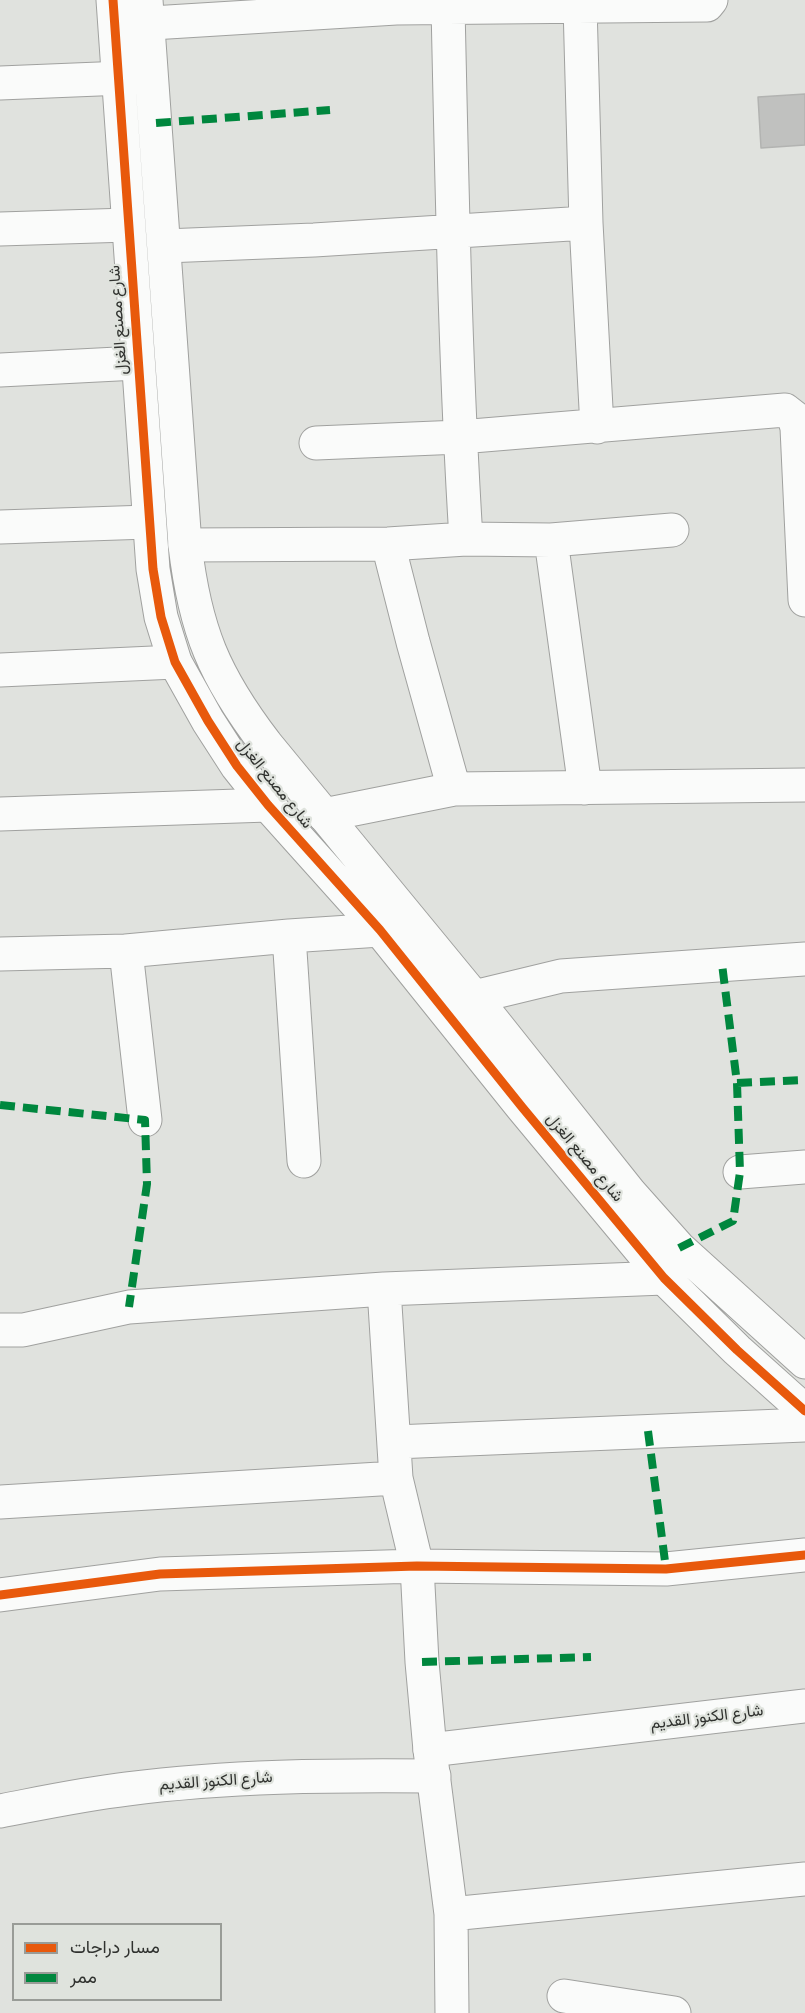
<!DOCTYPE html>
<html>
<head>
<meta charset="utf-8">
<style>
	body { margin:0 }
	#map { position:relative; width:805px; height:2013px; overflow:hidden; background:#e0e2de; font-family:"Titillium Web",Vazirmatn,sans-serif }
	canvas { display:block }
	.legend { position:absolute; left:12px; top:1923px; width:210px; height:78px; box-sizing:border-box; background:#dfe3dd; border:2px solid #999c97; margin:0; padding:8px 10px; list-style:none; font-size:18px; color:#30322f }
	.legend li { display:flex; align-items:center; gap:12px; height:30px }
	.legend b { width:30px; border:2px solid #999c97 }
</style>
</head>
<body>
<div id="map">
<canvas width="805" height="2013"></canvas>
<ul class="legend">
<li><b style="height:8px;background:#e8590c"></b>مسار دراجات</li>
<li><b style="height:8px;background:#00873e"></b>ممر</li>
</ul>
</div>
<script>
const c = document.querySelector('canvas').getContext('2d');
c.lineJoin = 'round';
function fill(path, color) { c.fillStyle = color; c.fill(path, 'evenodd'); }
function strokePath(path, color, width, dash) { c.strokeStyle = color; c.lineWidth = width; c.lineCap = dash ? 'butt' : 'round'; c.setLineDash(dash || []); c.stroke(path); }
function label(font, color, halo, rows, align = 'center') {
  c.font = font + ' "Titillium Web",Vazirmatn,sans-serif'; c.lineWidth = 4.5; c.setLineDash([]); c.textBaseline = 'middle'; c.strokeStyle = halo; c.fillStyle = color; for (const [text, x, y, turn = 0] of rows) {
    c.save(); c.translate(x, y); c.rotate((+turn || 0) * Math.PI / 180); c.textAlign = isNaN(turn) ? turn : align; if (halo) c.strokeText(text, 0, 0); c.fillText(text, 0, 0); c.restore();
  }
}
const building = new Path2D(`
	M805,94V145L761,148L758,97Z`);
fill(building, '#c0c1bf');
strokePath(building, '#b2b3b1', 1.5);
const minor = new Path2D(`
	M580,5L586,223L597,427
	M448,7C452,185 455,362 466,539
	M119,25L396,8L707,5L711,0
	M0,83L148,77
	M0,229L128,225
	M165,246L314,240L586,223
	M0,370L137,363
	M316,443L460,437L785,410L794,417L797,428L805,600
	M0,527L148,522
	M551,540L585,788
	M388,544L413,642L454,789
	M185,545L388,544L466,539L551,540L672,530
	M0,670L175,662
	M0,814L268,805
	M324,815L454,789L805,785
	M289,936L304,1161
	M126,951L145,1120
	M0,954L126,951L289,936L380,930
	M474,997L561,976L805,959
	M740,1172L805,1167
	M384,1289L396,1478L417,1566L422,1662L430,1750L451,1914L452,2013
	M0,1330H23L129,1307L384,1289L664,1278
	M395,1442L805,1425
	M0,1502L396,1478
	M0,1595L160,1574L417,1566L666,1569L805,1555
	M451,1914L805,1879
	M564,1996L674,2013`);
const tertiary = new Path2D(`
	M113,0L153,569L161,617L175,662L208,721L237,766L268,805L380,930L522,1107L664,1278L737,1350L805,1411
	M146,0L185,545C195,630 214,676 266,744L474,997L630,1193L679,1248L805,1362
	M430,1750L805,1706
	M0,1811C42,1803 84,1794 127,1789C228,1776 331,1775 434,1776`);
strokePath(minor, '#a0a19f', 35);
strokePath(tertiary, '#a0a19f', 35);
strokePath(minor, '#fafbfa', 33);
strokePath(tertiary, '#fafbfa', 33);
strokePath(new Path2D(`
	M156,123L330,110
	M737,1083L805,1080
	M0,1105L145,1120L147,1184L129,1307
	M679,1248L733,1221L740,1172L737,1083L722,964
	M648,1431L666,1569
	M422,1662L591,1657`), '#00873e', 8, [15, 8]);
strokePath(new Path2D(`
	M113,0L153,569L161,617L175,662L208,721L237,766L268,805L380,930L522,1107L664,1278L737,1350L805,1411
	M0,1595L160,1574L417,1566L666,1569L805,1555`), '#e8590c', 9);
label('16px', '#30322f', '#dfe3dd', [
	["شارع مصنع الغزل",119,320,-94],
	["شارع مصنع الغزل",274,784,51],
	["شارع مصنع الغزل",584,1158,50],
	["شارع الكنوز القديم",707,1718,-7],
	["شارع الكنوز القديم",216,1782,-4]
]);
</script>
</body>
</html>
